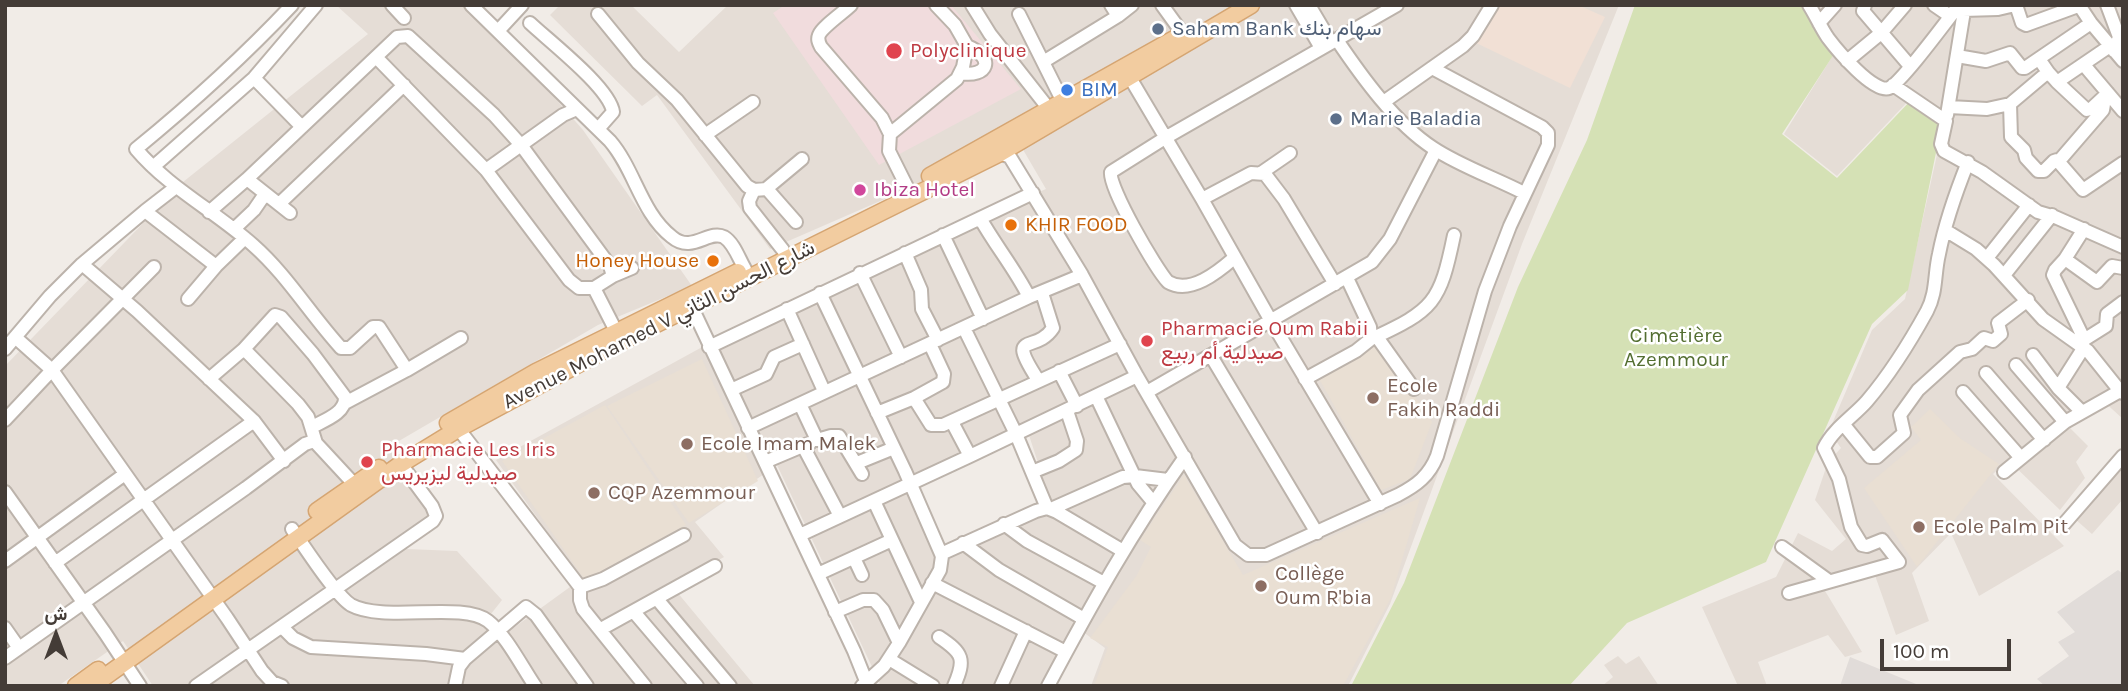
<!DOCTYPE html>
<html>
<head>
<meta charset="utf-8">
<style>
	body { margin:0 }
	#map { position:relative; width:2128px; height:691px; overflow:hidden; background:#f1ece7; font-family:Karla,Vazirmatn,sans-serif }
	canvas { display:block }
	.frame { position:absolute; inset:0; border:7px solid #443c37; pointer-events:none }
	.north { position:absolute; left:21px; top:600px; width:70px; height:70px; -webkit-text-stroke:5px #fff; paint-order:stroke; rotate:0deg; font-size:19px; font-weight:700; line-height:28px; text-align:center; color:#443c37 }
	.north::after { content:''; display:block; margin:auto; width:24px; height:32px; background:#443c37; clip-path:polygon(50% 0,100% 100%,50% 72%,0 100%) }
	.scale { position:absolute; left:1880px; top:639px; width:131px; height:32px; box-sizing:border-box; border:4px solid #443c37; border-top:0; padding-left:9px; font-size:21px; line-height:24px; white-space:nowrap; color:#443c37; -webkit-text-stroke:5px #fff; paint-order:stroke }
</style>
</head>
<body>
<div id="map">
<canvas width="2128" height="691"></canvas>
<div class="frame"></div>
<div class="north">ش</div>
<div class="scale">100 m</div>
</div>
<script>
const c = document.querySelector('canvas').getContext('2d');
c.lineJoin = 'round';
function fill(path, color) { c.fillStyle = color; c.fill(path, 'evenodd'); }
function strokePath(path, color, width, dash) { c.strokeStyle = color; c.lineWidth = width; c.lineCap = dash ? 'butt' : 'round'; c.setLineDash(dash || []); c.stroke(path); }
function label(font, color, halo, rows, align = 'center') {
  c.font = font + ' Karla,Vazirmatn,sans-serif'; c.lineWidth = 5; c.setLineDash([]); c.textBaseline = 'middle'; c.strokeStyle = halo; c.fillStyle = color; for (const [text, x, y, turn = 0] of rows) {
    c.save(); c.translate(x, y); c.rotate((+turn || 0) * Math.PI / 180); c.textAlign = isNaN(turn) ? turn : align; if (halo) c.strokeText(text, 0, 0); c.fillText(text, 0, 0); c.restore();
  }
}
fill(new Path2D(`
	M336,5H473L583,130L692,286L598,325L392,445L432,514L401,535L406,549L457,551L502,600L487,619L501,637L581,579L496,460L715,340L933,238L1046,189L1018,141L770,249L657,95L642,106L550,15L560,5H631L679,52L728,5H1619L1522,244L1390,604L1348,686H1091L1105,648L1079,629L1047,686H881L777,465L695,522L724,557L672,586L755,686H153L123,641L58,686H5V366L183,182L368,34ZM1028,432L1052,506L942,553L912,487Z
	M1816,5H2123V419L2101,399L2063,421L2088,446L2076,462L2085,478L2060,510L2008,460L1993,474L2064,546L1979,596L1951,533L1912,573L1929,621L1896,635L1871,564L1819,581L1862,652L1845,657L1828,635L1758,662L1767,686H1738L1702,607L1776,577L1798,533L1832,551L1846,539L1815,500L1828,462L1841,448L1829,431L1872,330L1905,299L1944,123L1913,96L1837,176L1784,134L1840,44Z
	M2123,465V499L2092,534L2075,519Z
	M1618,656L1626,664L1639,656L1659,686H1602L1613,677L1604,665Z`), '#e5ddd6');
fill(new Path2D(`
	M1493,5H1578L1605,17L1570,88L1472,41Z`), '#f1e0d5');
fill(new Path2D(`
	M2118,570L2123,574V686H2045L2037,679L2069,656L2058,642L2075,632L2057,612Z
	M1850,657L1921,686H1840Z`), '#e1dcd9');
fill(new Path2D(`
	M1378,342L1432,422L1410,479L1381,490L1317,375Z
	M702,359L758,481L689,523L607,406Z
	M605,405L686,525L585,580L502,461Z
	M1930,409L1961,439L1999,464L1917,567L1864,488L1921,440L1911,427Z
	M1184,475L1243,575L1420,498L1391,598L1343,686H1094L1108,647L1090,638L1137,575L1151,547L1140,540Z`), '#e9dfd3');
fill(new Path2D(`
	M785,5H951L1021,89L879,165L773,13Z`), '#f1dcdd');
fill(new Path2D(`
	M1635,5H1808L1836,51L1782,134L1837,178L1913,98L1942,123L1908,290L1872,324L1766,562L1627,623L1569,686H1351L1404,583L1518,287L1587,140Z`), '#d5e1b5');
const minor = new Path2D(`
	M292,5C243,57 191,104 136,149C169,188 215,211 253,245C287,275 310,314 341,348H350L373,327H379L407,370L345,403
	M392,5L404,18
	M471,5L610,141C635,170 641,213 672,237C692,254 709,229 724,237C734,243 739,259 745,269
	M851,5C844,12 822,27 819,35C817,40 819,43 821,47L882,118L890,134
	M972,5L990,34L1049,109
	M1111,5L1118,16L1132,5
	M1162,5L1183,34
	M1296,5L1321,48
	M1309,5L1331,42
	M1809,5C1816,16 1821,28 1828,38C1837,50 1874,94 1889,88C1901,83 1948,19 1959,5
	M1865,5L1863,11L1910,66
	M1934,5L1950,16
	M2016,5L2022,23L2026,25L2078,6
	M2107,5L2119,37L2114,51
	M1963,10L1998,9L2015,5
	M598,14L638,63L677,100L747,186L754,190L767,189L796,222
	M1019,14L1063,102
	M530,23C549,41 610,88 613,112L598,129
	M1819,23L1835,5
	M2091,23L2123,61
	M498,31L522,5
	M1337,40C1362,77 1395,123 1433,148C1460,166 1495,178 1524,193
	M1957,56L1986,61L2010,53L2022,68H2025L2091,23L2079,5
	M376,57L486,170L569,280L579,288H594
	M1847,61L1881,33L1905,5
	M1043,62L1118,16
	M2084,65L2123,111
	M1126,71L1202,199L1271,321L1380,504
	M2048,72L2057,82L2110,46
	M960,73C988,78 996,58 967,46
	M254,78L302,127
	M2057,82L2087,110L2092,108L2108,93
	M1893,85L1946,121L1941,144L1944,151L1982,172L2038,212L2055,217L2123,247
	M1385,101L1463,46L1473,36L1492,5
	M2010,104L2011,137L2024,150L2026,158L2038,171H2044L2054,161L2057,160L2083,190L2123,163
	M1949,107L1987,109L2010,104L2048,72L2039,59
	M1947,115L1965,5
	M705,135L753,102
	M996,148L1000,153L1010,157L1082,275L1137,376L1235,545L1248,555H1266L1398,495C1417,485 1429,476 1437,456L1485,291L1510,226L1548,145V133L1542,127L1432,68
	M2059,161L2103,110L2104,104L2101,100
	M153,167L254,78L316,5
	M486,170L563,115L577,109
	M1261,173L1290,153
	M907,187L889,151L890,134L957,79L963,67L967,46L955,25L936,5
	M766,189L802,159
	M754,190L749,201L750,208L783,250
	M1202,199L1251,173L1265,174L1284,199L1335,284
	M279,204L404,85
	M145,211L176,187
	M209,212L247,179
	M290,213L247,179L397,37L408,36L494,115L521,145L610,266L613,276L594,288L616,331
	M980,218C995,245 1015,269 1029,297
	M234,229L254,210L265,194
	M1945,230L1976,249L1994,265L2043,319L2088,351L2120,391
	M943,235L983,319
	M905,253L921,290L922,309L938,340
	M1234,258C1218,272 1190,295 1168,282C1156,269 1108,187 1111,172L1165,138L1397,5
	M1987,258L2029,205
	M2065,259L2084,229
	M82,264L145,211L216,266L245,238
	M860,273L901,357
	M2005,274L2052,215
	M613,276L632,268
	M820,293L905,471L942,556L940,570L899,643L884,666L862,686
	M188,299L216,266
	M688,299L854,651L868,686
	M787,309L824,391
	M964,328L1016,434L1047,508
	M15,337L52,370L154,267
	M1377,337L1414,389
	M1371,339C1434,310 1440,303 1454,235
	M2084,339L2053,275L2055,270L2065,259L2097,282L2112,266L2123,268
	M2079,343L2106,326L2107,314L2123,302
	M709,347L1033,193
	M5,349L50,296L82,264L137,311L254,421L284,461
	M2033,355L2058,388L2081,411
	M1211,356L1317,533
	M2016,365L2065,422
	M407,370L461,338
	M1059,371L1077,406
	M1986,373L2044,440
	M209,379L244,349
	M1305,379L1356,351L1371,339L1370,327L1347,278
	M1038,380C1005,329 1035,355 1053,328L1042,293
	M2058,388L2084,347
	M731,390L766,374L774,357L803,344
	M1147,392L1372,262L1390,239L1436,150
	M1963,392L2021,458
	M1096,396L1138,484L1153,502
	M914,398L931,425H943L1120,344
	M800,404L817,440L831,436H839L862,474
	M877,413L914,398L943,382L944,374L930,344
	M5,420L52,370L227,618L262,671L272,682L282,686
	M952,422L970,456
	M454,423L580,587V600L583,609L645,686
	M1844,425L1870,457H1877L1904,433L1900,415L1918,390L1960,352L1972,349L1984,338L1993,341L2001,334L1998,323L2028,300
	M312,427C325,420 346,413 345,397L313,354L281,317L275,315L244,349L298,404L308,417L316,443L354,484
	M748,428L1029,297L1082,275
	M803,446L840,516
	M765,462L810,443
	M857,463L894,448
	M1032,472L1059,461L1076,450L1077,441L1067,411
	M2004,472L2065,422L2120,391L2123,393
	M5,492L105,633L140,686
	M874,501L921,602
	M1051,509L1123,477L1135,476L1168,480
	M1004,524L1027,541L1104,583
	M2064,524L2123,456
	M292,529C304,546 336,596 351,605C384,623 462,601 488,621C506,635 522,667 535,686
	M800,535L970,456L1137,376
	M963,543L999,570L1084,619
	M1782,547L1829,581
	M941,554L1036,511L1047,508L1057,512L1123,551
	M854,558L862,575
	M5,561L125,474
	M55,563L254,421
	M818,574L892,540
	M932,583L1066,652
	M580,587L603,579L684,535
	M1789,593L1899,562L1882,540L1867,546L1862,545L1851,527L1839,479L1824,448C1833,429 1854,416 1867,401C1890,374 1910,342 1927,311C1937,292 1934,275 1939,254C1945,223 1956,192 1968,162
	M657,599L730,686
	M634,612L697,686
	M835,612L863,600H874L883,610L899,643
	M282,627L293,638L311,647L426,654L465,659
	M5,628L19,648
	M601,629L715,566
	M939,637C963,653 966,659 954,686
	M5,658L246,488L305,444L314,441
	M889,659L933,686
	M196,686L433,521L436,516L432,506L401,464
	M455,686L459,667L465,659L526,607L536,615L587,686
	M1001,686L1026,631
	M1048,686C1090,607 1133,530 1185,457`);
const major = new Path2D(`
	M930,176L1176,38
	M448,423L536,372L738,272
	M317,511L379,468
	M76,686L98,670
	M92,686L401,464L458,429L612,346L1000,153L1251,5`);
strokePath(minor, '#bcb3ab', 16);
strokePath(major, '#d5a572', 19);
strokePath(minor, '#fff', 12);
strokePath(major, '#f2cca0', 16);
for (const [x, y, r, color] of [
	[1158,29,7,"#5c6f8a"],
	[894,51,9,"#e0444e"],
	[1067,90,7,"#3f7fe0"],
	[1336,119,7,"#5c6f8a"],
	[860,190,7,"#d1479c"],
	[1011,225,7,"#e8710a"],
	[713,261,7,"#e8710a"],
	[1147,341,7,"#e0444e"],
	[1373,398,7,"#8d6e63"],
	[687,444,7,"#8d6e63"],
	[367,462,7,"#e0444e"],
	[594,493,7,"#8d6e63"],
	[1919,527,7,"#8d6e63"],
	[1261,586,7,"#8d6e63"]
]) { const dot = new Path2D(); dot.arc(x, y, r, 0, 2 * Math.PI); c.fillStyle = color; c.fill(dot); strokePath(dot, '#fff', 2.5); }
label('21px', '#4e5e75', '#fff', [
	["Saham Bank سهام بنك",1172,29],
	["Marie Baladia",1350,119]
], 'left');
label('21px', '#be3a42', '#fff', [
	["Polyclinique",910,51],
	["Pharmacie Oum Rabii",1161,329],
	["صيدلية أم ربيع",1161,353],
	["Pharmacie Les Iris",381,450],
	["صيدلية ليزيريس",381,474]
], 'left');
label('21px', '#366cbe', '#fff', [
	["BIM",1081,90]
], 'left');
label('21px', '#b23c85', '#fff', [
	["Ibiza Hotel",874,190]
], 'left');
label('21px', '#c56008', '#fff', [
	["KHIR FOOD",1025,225],
	["Honey House",699,261,"right"]
], 'left');
label('21px', '#443c37', '#fff', [
	["Avenue Mohamed V شارع الحسن الثاني",659,325,-27]
]);
label('21px', '#536e31', '#fff', [
	["Cimetière",1676,336],
	["Azemmour",1676,360]
]);
label('21px', '#785e54', '#fff', [
	["Ecole",1387,386],
	["Fakih Raddi",1387,410],
	["Ecole Imam Malek",701,444],
	["CQP Azemmour",608,493],
	["Ecole Palm Pit",1933,527],
	["Collège",1275,574],
	["Oum R'bia",1275,598]
], 'left');
</script>
</body>
</html>
